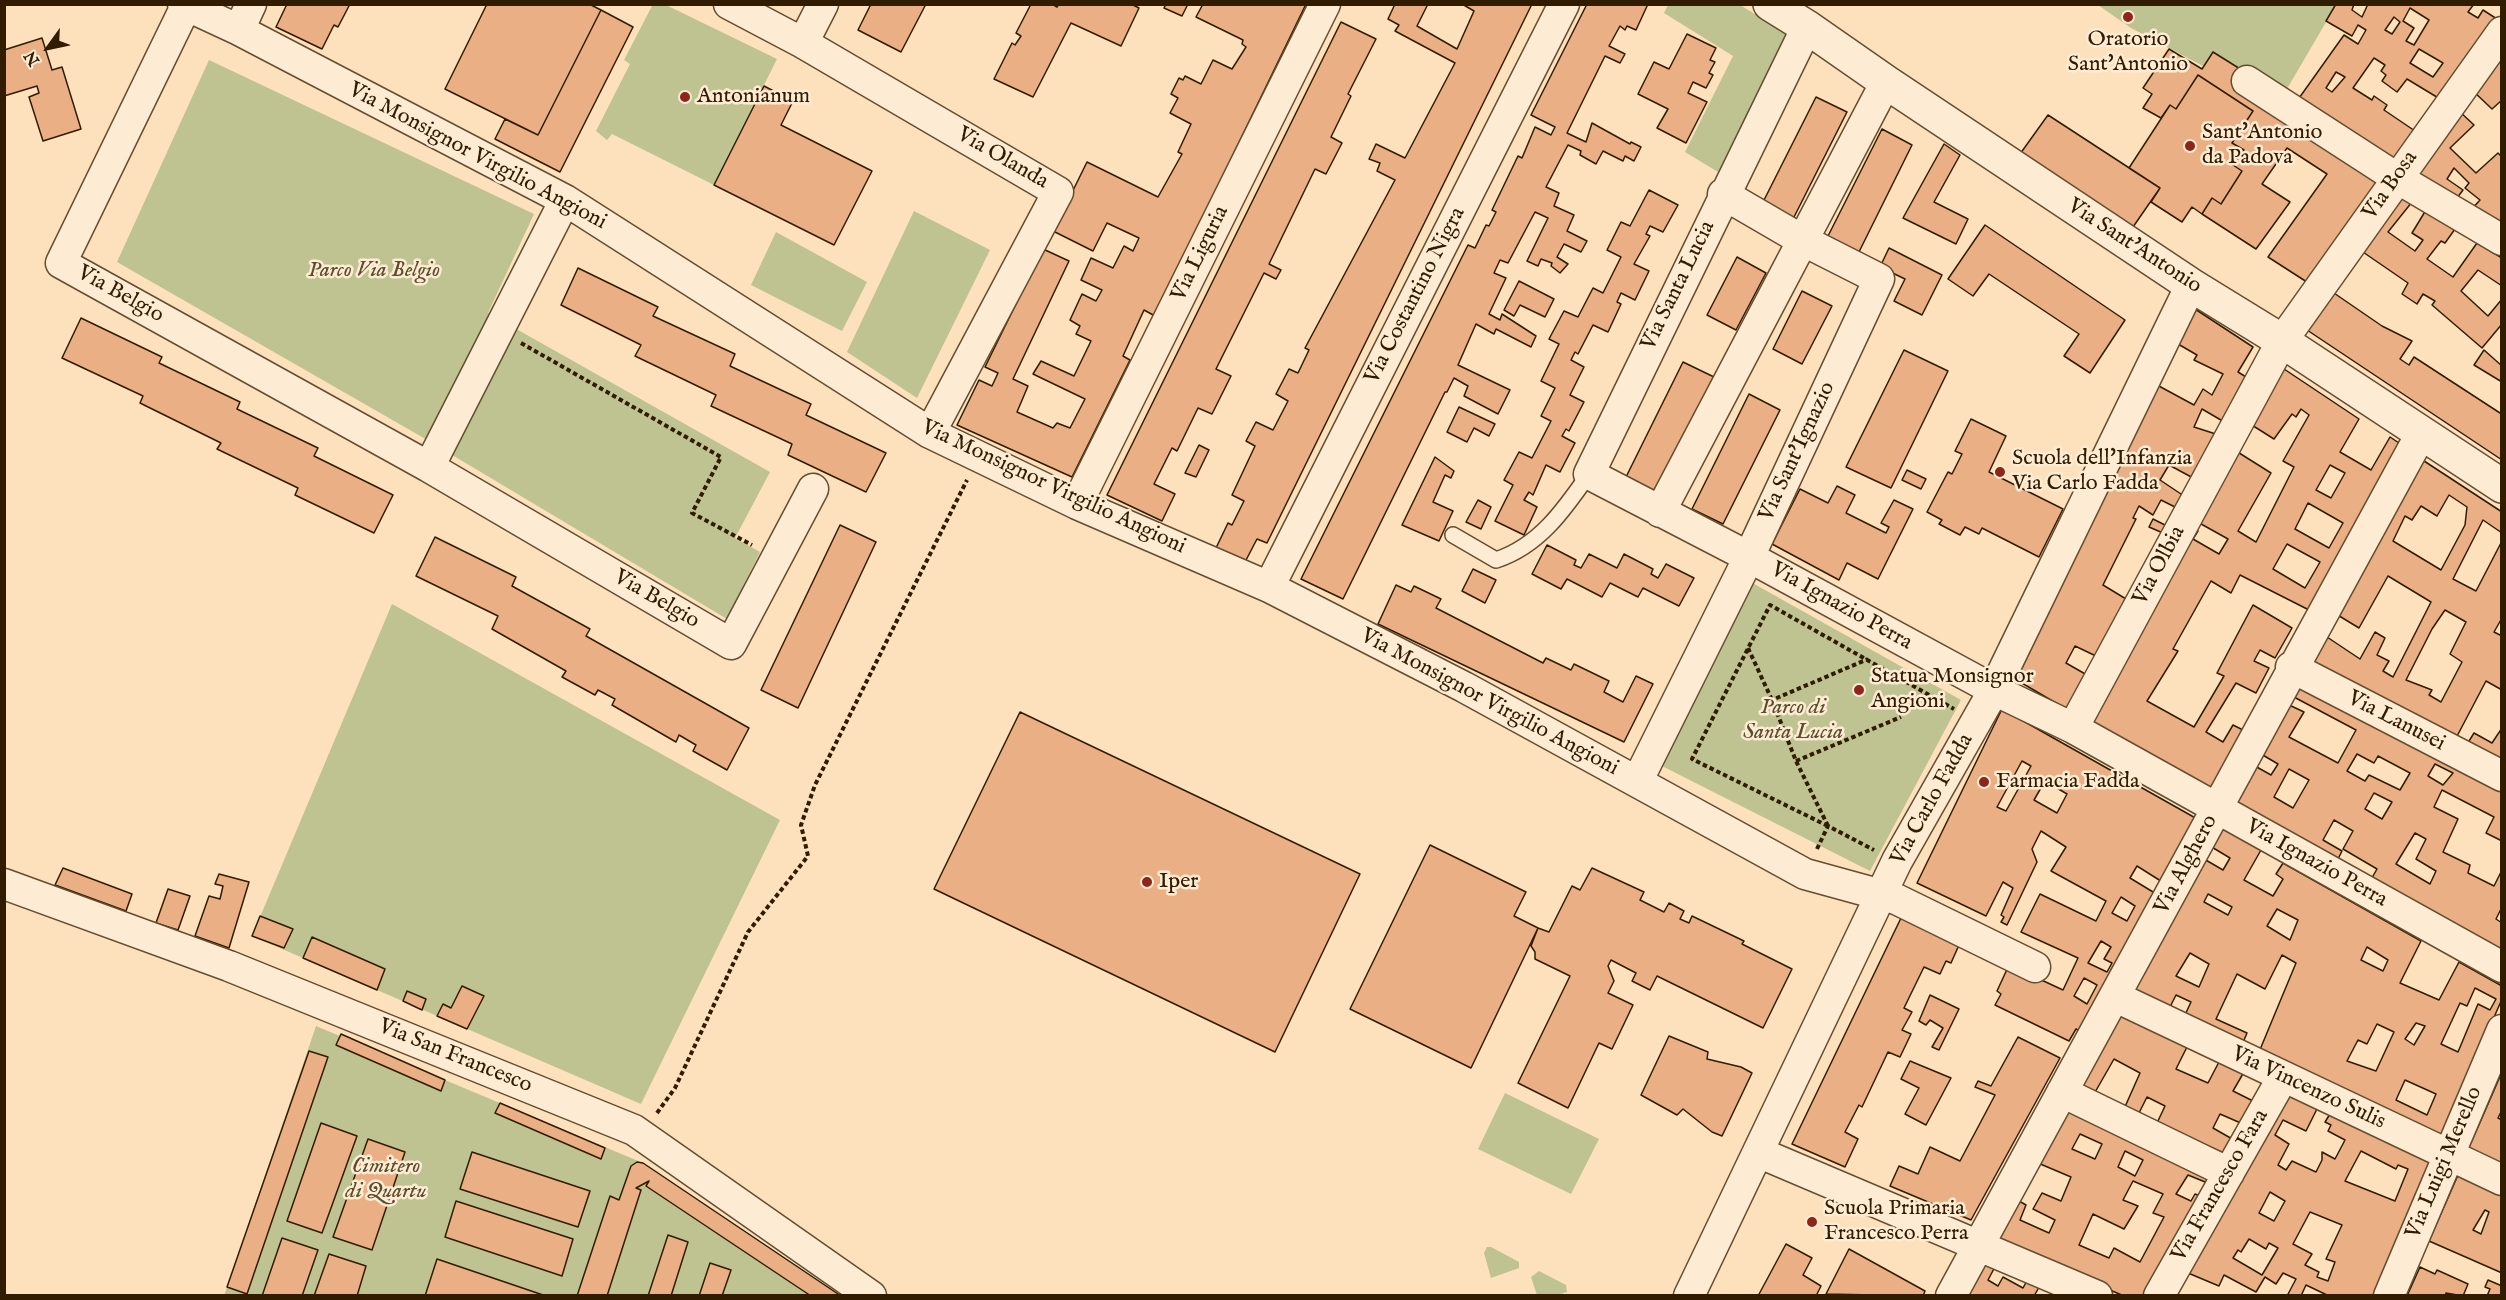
<!DOCTYPE html>
<html>
<head>
<meta charset="utf-8">
<style>
	body { margin:0 }
	#map { position:relative; width:2506px; height:1300px; overflow:hidden; background:#fce1bc; font-family:"IM FELL English",serif }
	canvas { display:block }
	.frame { position:absolute; inset:0; border:6px solid #311c01; pointer-events:none }
	.north { position:absolute; left:18px; top:18px; width:60px; height:60px; -webkit-text-stroke:4px #fdecd3; paint-order:stroke; rotate:237deg; font-size:16px; font-weight:700; line-height:24px; text-align:center; color:#311c01 }
	.north::after { content:''; display:block; margin:auto; width:21px; height:27px; background:#311c01; clip-path:polygon(50% 0,100% 100%,50% 72%,0 100%) }
</style>
</head>
<body>
<div id="map">
<canvas width="2506" height="1300"></canvas>
<div class="frame"></div>
<div class="north">N</div>
</div>
<script>
const c = document.querySelector('canvas').getContext('2d');
c.lineJoin = 'round';
function fill(path, color) { c.fillStyle = color; c.fill(path, 'evenodd'); }
function strokePath(path, color, width, dash) { c.strokeStyle = color; c.lineWidth = width; c.lineCap = dash ? 'butt' : 'round'; c.setLineDash(dash || []); c.stroke(path); }
function label(font, color, halo, rows, align = 'center') {
  c.font = font + ' "IM FELL English",serif'; c.lineWidth = 5; c.setLineDash([]); c.textBaseline = 'middle'; c.strokeStyle = halo; c.fillStyle = color; for (const [text, x, y, turn = 0] of rows) {
    c.save(); c.translate(x, y); c.rotate((+turn || 0) * Math.PI / 180); c.textAlign = isNaN(turn) ? turn : align; if (halo) c.strokeText(text, 0, 0); c.fillText(text, 0, 0); c.restore();
  }
}
fill(new Path2D(`
	M653,4L666,5L777,59L714,185L612,134L607,140L596,131L630,64L624,60Z
	M1668,5H1740L1788,34L1718,172L1685,152L1733,56L1664,13Z
	M2098,5H2336L2284,94L2213,52L2203,66L2131,28Z
	M209,60L534,214L488,313L770,472L735,538L760,552L727,619L422,437L117,262Z
	M914,211L990,250L917,398L847,352Z
	M776,232L867,282L842,331L751,285Z
	M1749,581L1961,700L1870,871L1656,763Z
	M392,604L780,820L641,1104L252,936Z
	M316,1026L643,1163L841,1295L224,1296Z
	M1505,1093L1599,1139L1571,1194L1478,1149Z
	M1487,1247H1491L1519,1262V1268L1491,1278L1484,1253Z
	M1539,1271L1566,1285L1567,1292L1557,1295H1537L1531,1277Z`), '#bec391');
const building = new Path2D(`
	M287,4H350L338,27L334,25L322,49L276,27Z
	M487,4H589L601,10L538,135L445,89Z
	M871,4H926L901,52L858,30Z
	M1031,4H1052L1057,7L1059,4H1131L1139,8L1121,46L1071,23L1033,97L994,79L1012,43L1015,45L1021,36L1016,33Z
	M1166,4H1188L1182,16L1164,8Z
	M1203,4H1306L1155,316L1144,310L1123,356L1130,360L1072,477L957,425L979,380L992,386L998,373L985,367L1043,249L1069,261L1013,379L1028,386L1017,412L1053,428L1057,423L1070,428L1085,399L1033,374L1041,361L1074,376L1091,341L1076,334L1080,326L1070,320L1082,294L1096,301L1102,290L1081,280L1091,258L1113,268L1124,246L1133,251L1139,238L1107,223L1093,251L1053,231L1087,162L1158,197L1182,154L1178,152L1191,124L1170,113L1178,98L1171,94L1179,78L1183,80L1185,76L1201,84L1213,60L1232,69L1246,47L1242,44L1243,40L1196,17Z
	M1395,4H1428L1417,26L1457,49L1474,11L1462,4H1532L1267,543L1257,539L1245,562L1216,548L1228,523L1232,525L1244,501L1232,495L1255,446L1246,441L1256,422L1273,430L1288,401L1276,394L1289,369L1298,373L1309,350L1305,348L1395,180L1377,171L1380,163L1369,159L1376,144L1405,158L1455,63L1395,31L1399,25L1388,19Z
	M1587,4H1648L1636,30L1627,26L1625,30L1620,26L1609,46L1625,54L1620,63L1605,56L1567,133L1586,142L1592,123L1630,144L1631,142L1641,147L1634,161L1625,156L1623,161L1603,151L1596,164L1580,155L1581,151L1568,145L1546,187L1559,193L1554,206L1574,215L1567,231L1587,241L1581,252L1564,244L1557,257L1568,264L1560,273L1551,266L1552,263L1541,259L1538,266L1527,261L1548,218L1535,212L1508,263L1500,260L1494,273L1506,278L1489,314L1500,320L1502,314L1536,336L1531,347L1496,329L1494,334L1476,324L1458,365L1510,390L1498,414L1464,396L1468,386L1454,378L1447,392H1445L1343,599L1301,579L1468,245L1475,248L1486,225L1489,226L1496,212L1492,210L1518,156L1522,158L1535,127L1551,135L1555,127L1531,115Z
	M2336,4H2354L2352,10L2362,17L2368,4H2474L2468,12L2478,18L2483,10L2497,19L2440,99L2407,79L2397,92L2382,81L2386,75L2381,71L2385,65L2374,58L2353,88L2372,100L2374,96L2387,105L2384,110L2418,133L2396,164L2297,101L2344,35L2358,44L2366,30L2358,25L2352,36L2326,21ZM2410,8L2429,20L2414,45L2406,41L2414,28L2403,21ZM2394,17L2400,22L2392,34L2385,30ZM2419,49L2443,63L2433,77L2410,63ZM2336,72L2345,77L2332,92L2326,88Z
	M601,10L633,27L560,172L495,139L505,119L538,135Z
	M1341,22L1376,39L1348,94L1351,96L1331,137L1342,143L1326,174L1315,169L1269,264L1281,270L1276,279L1264,273L1216,369L1231,376L1212,414L1198,408L1177,451L1172,448L1154,484L1175,494L1162,521L1107,495Z
	M1687,34L1716,48L1710,60L1715,62L1709,73L1713,75L1706,88L1693,82L1688,93L1707,102L1686,143L1657,128L1668,109L1638,94L1654,62L1669,69Z
	M42,38L52,70L62,67L81,129L43,141L29,97L39,93L37,86L4,96V50Z
	M2502,47V100L2492,109L2472,90Z
	M2169,49L2202,69L2213,52L2245,72L2234,90L2381,183L2310,284L2268,257L2327,174L2287,148L2262,184L2290,202L2256,249L2202,214L2212,198L2221,204L2242,171L2233,165L2244,150L2232,143L2253,111L2198,75L2176,109L2170,105L2161,118L2143,108L2152,94L2143,88Z
	M2198,75L2253,111L2232,143L2244,150L2233,165L2242,171L2221,204L2212,198L2202,214L2192,207L2182,222L2151,202L2160,188L2129,168L2170,105L2176,109Z
	M764,86L793,101L781,125L872,171L834,245L714,185Z
	M1816,97L1847,112L1789,227L1758,212Z
	M2458,110L2474,125L2450,148L2476,173L2498,153L2502,157V231L2470,211L2480,200L2465,188L2469,183L2454,168L2447,179L2463,190L2454,202L2411,175Z
	M2048,115L2160,188L2133,227L2020,154Z
	M1882,129L1912,145L1855,260L1824,244Z
	M1944,144L1960,155L1934,202L1968,219L1956,244L1903,218Z
	M1649,190L1678,205L1663,232L1650,226L1646,234L1650,236L1634,264L1649,271L1635,300L1621,293L1617,302L1621,304L1608,332L1593,325L1578,354L1575,352L1571,360L1584,367L1570,395L1584,402L1569,431L1566,429L1562,436L1575,443L1560,472L1546,465L1533,495L1529,492L1524,500L1537,507L1524,535L1495,521L1513,485L1504,480L1519,452L1532,458L1551,421L1541,416L1555,388L1541,381L1559,344L1549,339L1564,311L1578,317L1593,288L1603,293L1621,257L1607,250L1621,222L1630,226Z
	M2400,193L2412,202L2388,232L2415,251L2423,240L2412,233L2426,210L2455,229L2445,243L2441,241L2427,259L2453,277L2477,243L2502,258V286L2478,270L2461,291L2488,316L2502,299V324L2482,348L2432,305L2435,301L2423,294L2417,304L2402,294L2408,283L2360,250Z
	M1985,225L2125,320L2090,373L2064,356L2079,334L1989,274L1973,296L1948,279Z
	M1889,248L1942,275L1922,315L1894,301L1905,279L1880,267Z
	M1737,257L1766,273L1736,330L1707,315Z
	M578,268L658,307L653,316L735,354L730,366L811,404L806,415L886,453L866,492L788,455L792,444L711,406L716,395L635,356L641,345L561,305Z
	M1519,281L1554,299L1545,317L1520,305L1514,316L1504,310Z
	M1802,291L1832,306L1802,364L1773,349Z
	M2331,291L2382,326L2412,341L2400,359L2409,365L2414,357L2500,413L2502,411V460L2304,328Z
	M2195,309L2253,347L2238,372L2251,380L2226,423L2202,409L2194,427L2222,436L2195,479L2169,465L2160,480L2184,496L2177,508L2161,500L2153,515L2139,506L2133,518L2136,519L2103,585L2131,602L2098,657L2075,646L2066,663L2087,675L2068,710L2020,682L2018,676L2157,385L2194,405L2203,389L2212,395L2223,374L2194,360L2197,355L2178,344Z
	M81,318L162,357L159,363L240,402L237,409L318,448L314,456L393,495L374,533L295,495L298,488L217,449L221,443L140,403L143,396L62,358Z
	M1904,350L1948,371L1891,488L1846,467Z
	M2484,350L2502,366V382L2474,365Z
	M1683,362L1714,377L1656,492L1626,477Z
	M2278,365L2359,419L2340,452L2371,470L2390,437L2402,445L2311,611L2240,575L2231,593L2211,581L2173,649L2178,651L2147,701L2194,727L2224,676L2217,673L2253,605L2292,628L2275,658L2260,650L2254,661L2269,668L2256,693L2236,683L2206,732L2223,742L2233,725L2245,731L2213,791L2088,721L2190,527L2198,531L2193,539L2219,554L2228,539L2194,520L2236,451L2271,473L2238,531L2256,542L2294,467L2283,461L2309,415L2301,409L2296,417L2292,414L2274,439L2247,422ZM2330,465L2345,473L2331,498L2316,490ZM2308,503L2343,523L2329,548L2295,529ZM2287,544L2320,562L2305,588L2273,569Z
	M1749,394L1780,410L1723,524L1692,509Z
	M1459,407L1495,424L1489,436L1474,428L1467,442L1447,432Z
	M1971,419L2006,436L1989,472L2063,509L2039,557L1982,528L1979,534L1965,527L1960,535L1939,524L1942,520L1927,512L1948,472L1952,474L1962,454L1955,451Z
	M1199,445L1209,450L1196,477L1185,473Z
	M1435,457L1454,471L1451,478L1445,475L1433,502L1453,511L1439,541L1402,525Z
	M2421,459L2502,512V533L2483,520L2453,579L2476,591L2502,541V618L2494,632L2502,636V690L2486,681L2455,740L2309,665L2324,635L2360,659L2375,632L2385,638L2377,655L2389,661L2383,671L2393,677L2431,602L2388,576L2359,628L2336,614ZM2449,495L2467,507L2465,525L2441,570L2393,541L2405,516L2412,520L2421,506L2437,516ZM2445,610L2466,622L2450,654L2462,662L2441,702L2429,695L2432,690L2406,680L2432,629Z
	M1907,470L1926,479L1921,489L1902,480Z
	M1837,486L1855,495L1846,513L1886,533L1889,527L1881,523L1894,500L1913,509L1878,579L1847,563L1839,580L1772,544L1800,489L1828,503Z
	M1478,500L1491,507L1481,529L1466,522Z
	M2153,519L2167,526L2163,533L2149,527Z
	M840,525L876,542L798,708L761,690Z
	M435,537L516,577L512,586L590,629L586,636L749,728L727,770L693,751L696,745L679,735L676,742L612,705L615,699L598,690L595,695L562,677L566,671L492,629L498,616L416,576Z
	M1547,545L1576,560L1574,565L1581,568L1589,554L1617,568L1624,554L1653,569L1651,574L1658,578L1666,564L1694,578L1679,606L1643,588L1638,597L1610,583L1602,597L1567,579L1561,589L1532,574Z
	M1473,569L1496,580L1485,603L1462,591Z
	M1396,585L1411,592L1414,586L1441,599L1436,608L1543,663L1546,658L1571,670L1574,664L1609,681L1604,692L1623,702L1636,676L1653,684L1624,742L1378,624Z
	M2300,685L2502,786V841L2486,833L2494,817L2442,790L2434,807L2458,819L2443,852L2470,865L2468,873L2494,886L2502,870V907L2496,919L2502,923V958L2369,883L2377,869L2343,849L2353,831L2334,820L2323,840L2342,851L2335,865L2233,804L2255,766L2271,775L2278,764L2261,754L2287,704L2304,712L2289,737L2338,763L2356,730L2292,696ZM2357,754L2374,763L2378,756L2410,773L2400,790L2369,775L2365,781L2347,771ZM2435,764L2453,773L2443,785L2428,776ZM2289,769L2309,780L2293,808L2274,797ZM2374,793L2392,802L2382,819L2365,809ZM2415,833L2426,839L2416,859L2436,871L2430,884L2396,864Z
	M2002,709L2199,820L2164,883L2137,866L2130,878L2158,895L2084,1033L2076,1029L2069,1041L1995,1005L2001,994L1997,991L2009,965L2063,990L2078,958L2021,932L2040,894L2096,921L2106,901L2051,871L2066,847L2041,831L2032,849L2037,862L2007,925L2001,922L2004,917L2001,915L2013,888L2003,882L1986,916L1917,883ZM2022,761L2031,766L2006,811L1997,807ZM2045,781L2067,794L2057,813L2034,800ZM2121,897L2135,906L2127,921L2112,913ZM2101,941L2111,947L2104,959L2112,963L2107,972L2088,963ZM2084,978L2097,985L2087,1004L2074,996Z
	M1020,712L1360,874L1275,1052L934,889Z
	M2502,728V764L2466,746L2474,733L2492,743Z
	M2221,827L2261,850L2244,880L2273,896L2283,879L2276,874L2283,863L2421,941L2400,983L2439,1000L2459,962L2502,986V999L2441,1139L2259,1052L2296,963L2282,955L2265,989L2237,974L2216,1019L2247,1033L2242,1045L2184,1017L2191,1002L2176,995L2169,1009L2132,992L2204,859L2223,870L2230,858L2210,846ZM2208,894L2232,907L2228,915L2204,902ZM2277,909L2298,920L2290,940L2267,926ZM2367,947L2388,960L2383,971L2361,960ZM2190,953L2209,964L2199,987L2176,976ZM2475,988L2496,999L2490,1010L2478,1004L2458,1052L2441,1044L2460,1003L2467,1006ZM2416,1023L2425,1026L2414,1045L2405,1039ZM2377,1024L2394,1032L2376,1071L2347,1061L2358,1040L2367,1044ZM2405,1080L2436,1094L2427,1115L2396,1100Z
	M1430,845L1526,892L1514,916L1538,928L1471,1068L1350,1009Z
	M63,868L132,894L126,911L55,885Z
	M1592,868L1644,892L1640,900L1664,912L1669,903L1684,911L1680,919L1689,923L1692,916L1744,941L1742,944L1792,969L1763,1028L1657,976L1650,990L1632,981L1636,973L1611,960L1608,966L1614,981L1608,993L1633,1005L1612,1049L1599,1043L1568,1108L1518,1083L1570,976L1535,959V952L1531,946L1538,928L1549,932L1572,886L1580,890Z
	M219,874L249,882L229,948L195,936L209,896L220,899L223,886L215,884Z
	M168,889L190,896L178,930L156,923Z
	M260,916L293,929L284,948L252,936Z
	M1901,918L1959,945L1951,963L1946,961L1940,974L1924,967L1904,1008L1912,1012L1902,1030L1911,1034L1900,1057L1888,1052L1862,1107L1859,1105L1845,1132L1858,1139L1845,1167L1792,1144Z
	M312,937L385,969L377,990L303,958Z
	M462,986L484,996L467,1029L437,1016L443,1004L451,1008Z
	M407,991L426,999L422,1010L403,1001Z
	M1930,995L1959,1009L1939,1050L1932,1047L1943,1028L1930,1020L1926,1025L1919,1021Z
	M2121,1013L2188,1045L2176,1069L2208,1083L2220,1060L2244,1072L2233,1091L2255,1102L2243,1124L2220,1114L2213,1128L2234,1140L2226,1154L2157,1123L2165,1106L2147,1097L2138,1115L2124,1109L2140,1073L2114,1059L2094,1094L2080,1087Z
	M341,1034L445,1080L441,1091L336,1045Z
	M1669,1036L1708,1052L1707,1059L1741,1067L1752,1073L1722,1136L1712,1132L1683,1109L1677,1115L1641,1095Z
	M2018,1037L2060,1058L1971,1220L1890,1186L1899,1166L1918,1174L1930,1147L1960,1161L1995,1095L1975,1087L1978,1081L1991,1086Z
	M309,1051L328,1057L247,1294L227,1287Z
	M1910,1061L1951,1078L1926,1125L1905,1114L1919,1088L1901,1079Z
	M2502,1072V1110L2498,1118L2502,1120V1169L2467,1152Z
	M2287,1091L2318,1107L2306,1131L2283,1120L2275,1135L2289,1144L2278,1165L2286,1170L2292,1161L2316,1172L2322,1160V1152L2335,1159L2345,1140L2328,1131L2331,1125L2325,1122L2330,1114L2431,1162L2374,1296H2329L2306,1285L2301,1296H2287L2296,1279L2283,1273L2276,1284L2265,1277L2256,1292L2224,1275L2219,1286L2188,1273ZM2361,1151L2396,1169L2398,1165L2408,1169L2395,1201L2345,1181ZM2270,1192L2285,1201L2274,1221L2259,1213ZM2310,1212L2342,1225L2326,1259L2335,1262L2328,1281L2317,1277L2319,1272L2305,1265L2312,1254L2293,1244ZM2249,1239L2266,1249L2269,1243L2278,1248L2262,1275L2233,1258L2238,1250L2241,1252Z
	M500,1103L605,1148L601,1159L495,1113Z
	M2069,1110L2214,1176L2210,1184L2188,1175L2176,1194L2191,1201L2195,1194L2203,1197L2149,1296H2124L1997,1242L2019,1201L2026,1205L2020,1220L2049,1233L2055,1220L2033,1209L2042,1193L2061,1201L2071,1177L2038,1163ZM2080,1134L2102,1144L2095,1159L2072,1149ZM2125,1151L2143,1160L2135,1176L2118,1167ZM2133,1181L2163,1194L2153,1213L2164,1217L2140,1262L2114,1248L2109,1258L2079,1245L2093,1214L2124,1229L2138,1206L2123,1200Z
	M321,1123L357,1136L322,1233L287,1221Z
	M368,1139L405,1152L372,1250L333,1237Z
	M472,1152L590,1191L578,1227L460,1189Z
	M637,1162L643,1163L841,1296H811L646,1186L649,1181L636,1188L641,1190L607,1296H577L610,1196L619,1200L631,1166Z
	M2458,1175L2502,1196V1273L2429,1241ZM2485,1210L2489,1212L2481,1234L2473,1230Z
	M456,1201L573,1239L562,1276L445,1237Z
	M668,1235L688,1242L671,1296H648Z
	M282,1238L318,1250L302,1296H262Z
	M1786,1244L1812,1258L1803,1275L1821,1286L1816,1296H1758Z
	M1849,1249L1925,1291L1923,1296L1826,1294Z
	M329,1254L366,1266L357,1296H314Z
	M1984,1258L1997,1263L1988,1280L1998,1286L2003,1277L2023,1288L2029,1277L2042,1282L2034,1296H1965Z
	M437,1259L546,1296H425Z
	M710,1263L731,1270L722,1296H699Z
	M2420,1267L2435,1274L2437,1270L2468,1284L2463,1296L2446,1293L2445,1296H2407Z
	M2488,1280L2502,1286V1296H2487L2490,1289L2485,1287Z`);
fill(building, '#ebaf86');
strokePath(building, '#311c01', 1.5);
const service = new Path2D(`
	M1453,535L1496,560C1539,546 1564,510 1589,474`);
const minor = new Path2D(`
	M183,4L239,30L565,200L930,433L1077,504L1269,587L1464,687L1805,874L1896,899L2035,967
	M729,4L803,43L1058,192L930,433
	M186,6L61,263L429,467L731,644L813,489
	M1807,27L1589,474L1749,557L1994,690L2073,728L2502,967
	M239,30L251,4
	M803,43L823,4
	M2247,81L2397,178L2502,240
	M429,467L565,200
	M1077,504L1325,4
	M1660,512L1886,82
	M1269,587L1564,4
	M2291,667L2502,776
	M2073,728L2282,341L2502,32
	M1637,782L1749,557L1879,279L1802,240L1723,194
	M4,884L229,966L634,1130L871,1296
	M2116,997L2502,1180
	M2062,1092L2229,1173
	M1760,1153L2097,1296
	M1689,1296L1897,861L1994,690L2191,285
	M1951,1296L2421,434
	M2159,1296L2283,1077
	M2389,1296L2502,1030`);
const tertiary = new Path2D(`
	M1770,4L1807,27L1886,82L2191,285L2282,341L2502,486`);
strokePath(service, '#644d30', 18);
strokePath(minor, '#644d30', 33);
strokePath(tertiary, '#644d30', 36);
strokePath(new Path2D(`
	M521,343L721,457L692,513L752,545
	M1748,648L1772,700
	M1796,761L1901,717
	M1828,826L1692,759L1770,605L1954,709
	M1828,826L1796,761L1772,700L1868,659
	M1817,849L1828,826L1874,850
	M657,1113L675,1088L748,932L808,856L801,825L815,785L967,480`), '#311c01', 4, [4.5, 3]);
strokePath(service, '#fdecd3', 15);
strokePath(minor, '#fdecd3', 30);
strokePath(tertiary, '#fdecd3', 33);
for (const [x, y, r, color] of [
	[2128,17,6,"#8f2418"],
	[685,97,6,"#8f2418"],
	[2190,146,6,"#8f2418"],
	[2000,472,6,"#8f2418"],
	[1859,690,6,"#8f2418"],
	[1984,782,6,"#8f2418"],
	[1147,882,6,"#8f2418"],
	[1812,1222,6,"#8f2418"]
]) { const dot = new Path2D(); dot.arc(x, y, r, 0, 2 * Math.PI); c.fillStyle = color; c.fill(dot); strokePath(dot, '#fdecd3', 2); }
label('22px', '#311c01', '#fdecd3', [
	["Oratorio",2128,40,"center"],
	["Sant'Antonio",2128,65,"center"],
	["Antonianum",697,97],
	["Sant'Antonio",2202,133],
	["da Padova",2202,158],
	["Scuola dell'Infanzia",2012,459],
	["Via Carlo Fadda",2012,484],
	["Statua Monsignor",1871,677],
	["Angioni",1871,702],
	["Farmacia Fadda",1996,782],
	["Iper",1159,882],
	["Scuola Primaria",1824,1209],
	["Francesco Perra",1824,1234]
], 'left');
label('22px', '#311c01', '#fdecd3', [
	["Via Monsignor Virgilio Angioni",477,157,28],
	["Via Olanda",1002,159,30],
	["Via Bosa",2391,186,-55],
	["Via Sant'Antonio",2134,247,33],
	["Via Liguria",1201,254,-64],
	["Via Santa Lucia",1679,286,-64],
	["Via Belgio",120,295,29],
	["Via Costantino Nigra",1416,296,-63],
	["Via Sant'Ignazio",1798,452,-65],
	["Via Monsignor Virgilio Angioni",1053,488,25],
	["Via Olbia",2160,566,-62],
	["Via Belgio",656,600,30],
	["Via Ignazio Perra",1841,607,29],
	["Via Monsignor Virgilio Angioni",1489,703,28],
	["Via Lanusei",2396,722,27],
	["Via Carlo Fadda",1933,800,-61],
	["Via Ignazio Perra",2316,864,29],
	["Via Alghero",2187,865,-62],
	["Via San Francesco",455,1057,22],
	["Via Vincenzo Sulis",2308,1089,25],
	["Via Luigi Merello",2445,1163,-67],
	["Via Francesco Fara",2221,1186,-60]
]);
label('italic 22px', '#5b4e2c', '#fdecd3', [
	["Parco Via Belgio",374,271],
	["Parco di",1793,708],
	["Santa Lucia",1793,733],
	["Cimitero",386,1167],
	["di Quartu",386,1192]
]);
</script>
</body>
</html>
